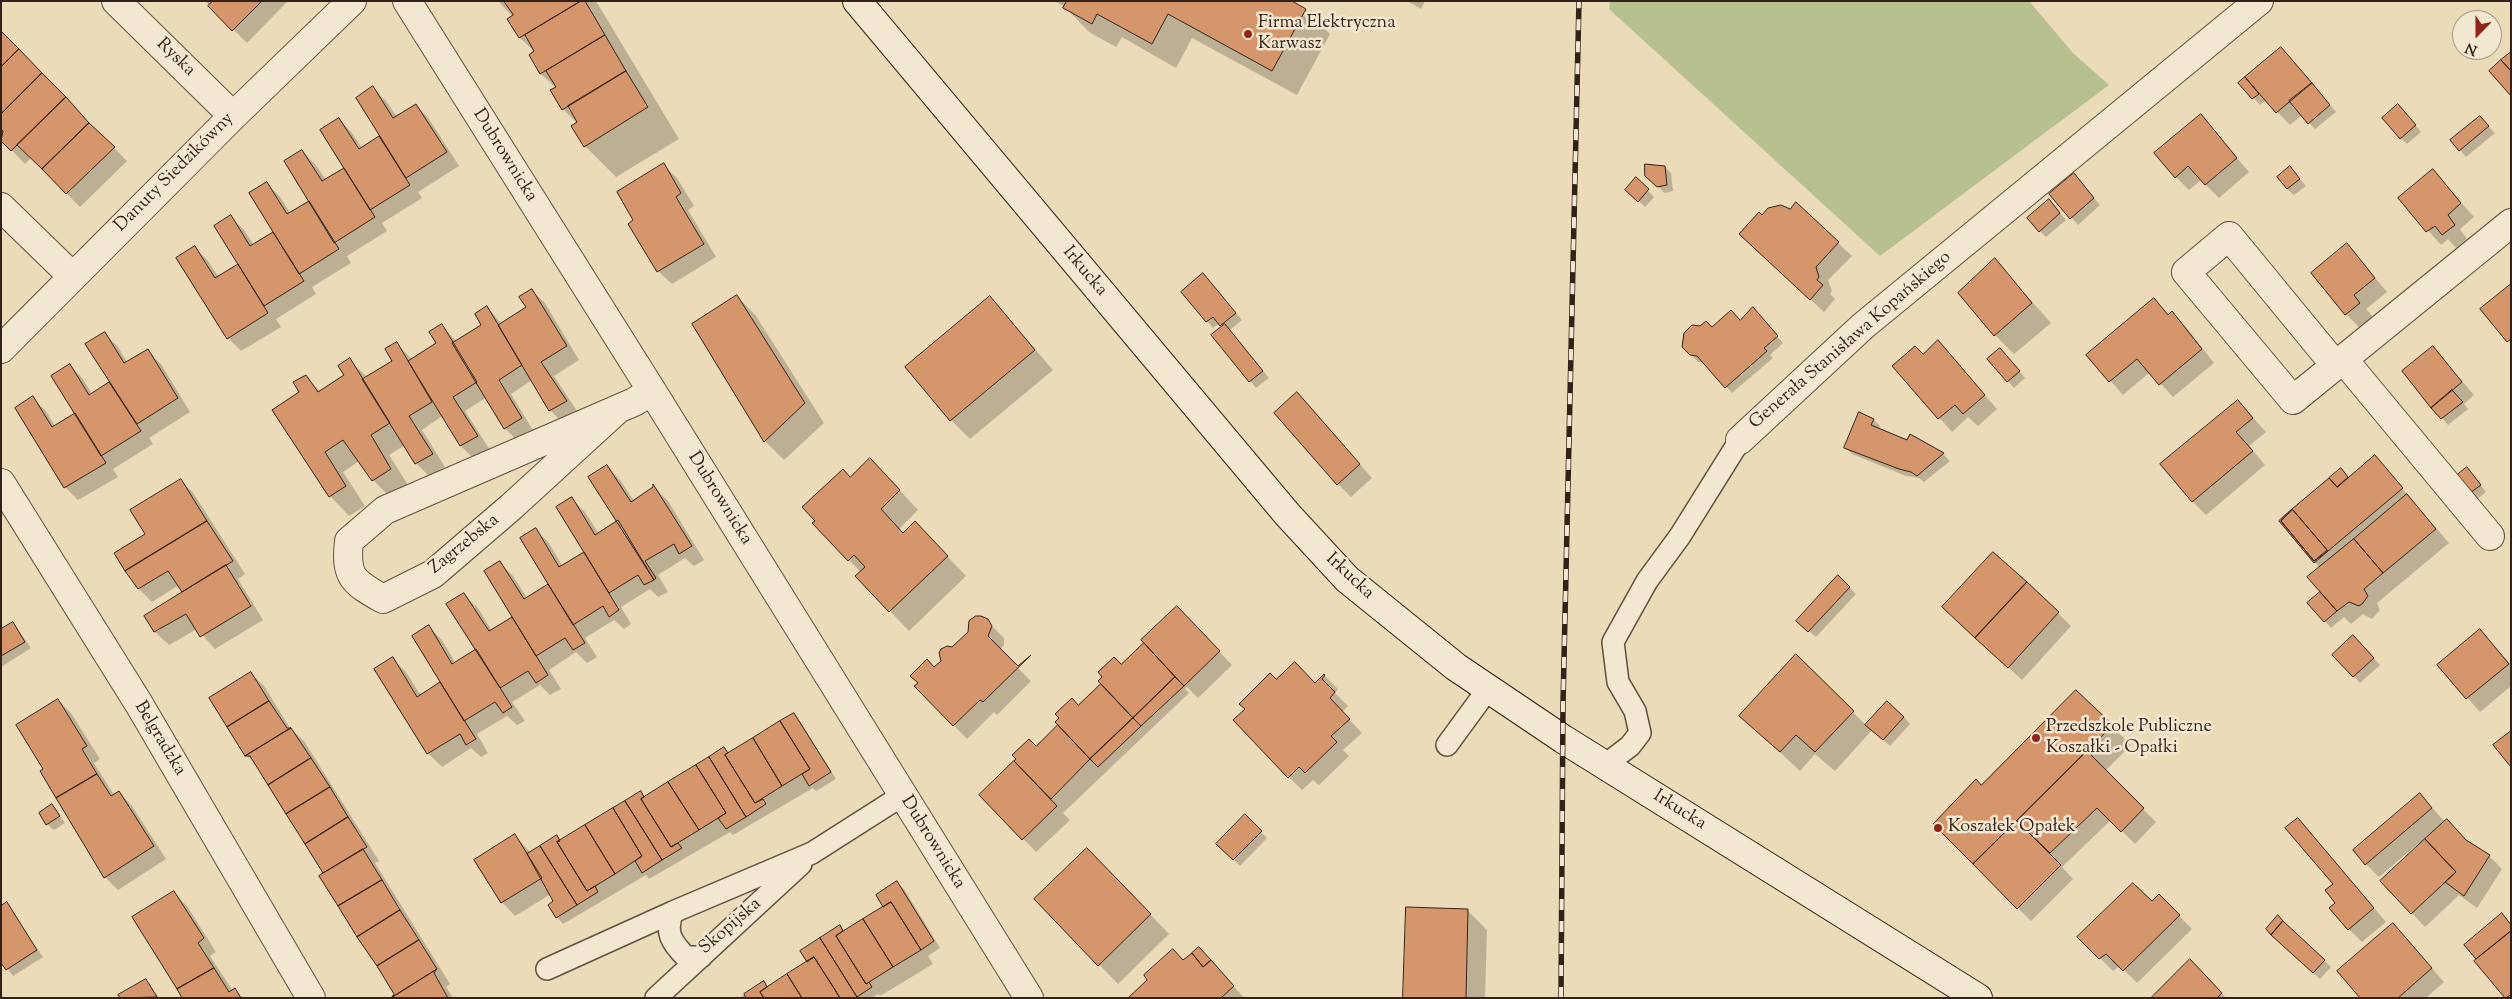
<!DOCTYPE html>
<html>
<head>
<meta charset="utf-8">
<style>
	body { margin:0 }
	#map { position:relative; width:2512px; height:999px; overflow:hidden; background:#ebdbb9; font-family:"Sorts Mill Goudy",serif }
	canvas { display:block }
	.frame { position:absolute; inset:0; border:2px solid #332119; pointer-events:none }
	.north { position:absolute; left:2452px; top:10px; width:50px; height:50px; box-sizing:border-box; background:#f2e8d2; border:1px solid #a69888; border-radius:50%; rotate:202deg; font-size:14px; font-weight:700; line-height:20px; text-align:center; color:#332119 }
	.north::after { content:''; display:block; margin:auto; width:18px; height:22px; background:#8f2418; clip-path:polygon(50% 0,100% 100%,50% 72%,0 100%) }
</style>
</head>
<body>
<div id="map">
<canvas width="2512" height="999"></canvas>
<div class="frame"></div>
<div class="north">N</div>
</div>
<script>
const c = document.querySelector('canvas').getContext('2d');
c.lineJoin = 'round';
function fill(path, color) { c.fillStyle = color; c.fill(path, 'evenodd'); }
function strokePath(path, color, width, dash) { c.strokeStyle = color; c.lineWidth = width; c.lineCap = dash ? 'butt' : 'round'; c.setLineDash(dash || []); c.stroke(path); }
function label(font, color, halo, rows, align = 'center') {
  c.font = font + ' "Sorts Mill Goudy",serif'; c.lineWidth = 5; c.setLineDash([]); c.textBaseline = 'middle'; c.strokeStyle = halo; c.fillStyle = color; for (const [text, x, y, turn = 0] of rows) {
    c.save(); c.translate(x, y); c.rotate((+turn || 0) * Math.PI / 180); c.textAlign = isNaN(turn) ? turn : align; if (halo) c.strokeText(text, 0, 0); c.fillText(text, 0, 0); c.restore();
  }
}
fill(new Path2D(`
	M1610,1H2029L2073,53L2109,85L1880,256L1609,9Z`), '#b7c08f');
fill(new Path2D(`
	M205,1H288L247,43Z
	M498,1H596L679,139L616,177L585,146L578,124L563,109L556,88L541,74L530,55L535,52L520,38L509,20L513,17Z
	M1055,1H1289L1306,10L1330,34L1297,95L1192,38L1176,68L1122,37L1116,47L1089,32L1065,7Z
	M1407,1H1425L1421,9Z
	M1,33L127,161L80,207L31,158L25,164L1,139Z
	M2281,48L2336,112L2315,129L2302,115L2290,125L2266,100L2260,105L2240,83Z
	M373,88L386,101L397,117L416,105L429,119L459,166L418,192L422,198L382,223L387,231L347,256L351,263L312,287L316,294L276,319L281,327L241,351L228,338L195,248L208,261L219,278L240,265L231,217L244,230L254,245L275,232L267,184L280,197L290,213L310,201L302,151L315,164L326,180L346,168L339,119L352,133L362,148L381,137Z
	M2405,113L2421,132L2407,144L2401,138Z
	M2201,116L2249,172L2219,198L2201,180L2189,190L2176,177Z
	M2486,124L2495,133L2466,157L2460,150Z
	M663,165L677,178L694,206L688,210L716,257L672,284L658,271L630,224L635,221Z
	M1665,167L1671,173L1673,191L1665,193L1653,182Z
	M2290,168L2306,186L2294,195L2287,189Z
	M2433,171L2474,217L2460,229L2467,239L2456,248L2448,239L2441,245L2400,198Z
	M1636,179L1654,197L1645,207L1627,190Z
	M2080,181L2100,205L2078,225L2051,195Z
	M1796,204L1852,256L1828,280L1832,291L1830,294L1835,299L1824,312L1754,247L1762,216L1791,210Z
	M2055,207L2066,220L2046,237L2040,231Z
	M2347,245L2387,292L2366,309L2373,317L2359,327L2346,314Z
	M1995,260L2051,323L2014,354L1995,335Z
	M1203,274L1242,320L1230,330L1269,378L1256,388L1213,335L1223,327L1220,323L1213,328L1182,292Z
	M531,290L545,303L579,360L554,376L579,414L564,424L550,410L532,380L511,394L534,432L518,442L505,428L487,397L465,411L490,450L474,459L461,446L442,416L422,430L445,467L429,476L416,463L405,445L389,455L410,488L392,499L373,480L359,461L343,472L365,506L349,516L330,496L301,393L305,376L321,392L346,375L349,360L367,377L393,361L397,344L412,359L438,343L442,326L457,342L483,325L487,307L502,324L528,308Z
	M737,296L756,316L824,423L784,460L765,441Z
	M990,297L1053,370L970,439L951,420Z
	M2154,300L2169,315L2171,313L2185,326L2214,363L2173,397L2150,372L2123,395L2088,355Z
	M1759,316L1783,343L1770,355L1773,358L1732,393L1704,362H1698L1683,346L1712,329Z
	M104,333L118,347L127,362L147,351L161,364L190,412L149,438L153,444L113,469L118,477L78,500L65,487L32,398L46,411L55,426L77,413L70,365L83,379L92,394L111,382Z
	M1938,342L1997,409L1978,426L1968,417L1952,432L1894,366L1923,355Z
	M2433,347L2474,395L2464,404L2468,409L2448,425L2404,371Z
	M2007,356L2025,378L2014,388L1989,359Z
	M2238,401L2266,432L2249,446L2265,465L2206,515L2192,501Z
	M1310,407L1372,478L1351,497L1338,484Z
	M1874,420L1880,426L1879,430L1908,442L1910,436L1943,454L1950,461L1924,482L1919,478L1906,476L1852,454L1846,448Z
	M2375,457L2449,543L2377,603L2380,610L2372,619L2363,614L2351,624L2344,617L2331,628L2309,603L2322,592L2320,568L2280,521L2341,470L2349,478Z
	M607,466L620,480L634,501L655,488L668,501L704,560L694,566L685,558L658,575L668,592L658,597L650,589L621,607L631,624L624,629L614,620L585,638L597,657L587,663L576,652L549,670L561,689L550,695L540,685L512,702L525,721L517,725L507,716L477,734L488,753L481,757L471,748L442,767L428,753L376,669L393,659L406,672L421,696L442,682L429,627L442,640L456,664L478,650L464,595L478,608L492,631L514,617L500,563L513,576L527,598L550,584L536,530L549,543L563,567L585,553L572,499L585,512L599,534L618,522Z
	M2467,468L2486,492L2477,499L2471,492Z
	M850,478L889,479L918,510L899,529L903,534L934,542L966,576L909,631L857,576L861,572L849,560Z
	M181,480L194,494L245,574L238,579L263,620L215,649L197,629L169,645L155,632L146,616L184,593L179,585L152,602L138,588L147,535Z
	M1838,577L1856,594L1816,637L1804,627Z
	M2058,613L2071,626L2022,680L1957,620Z
	M972,620L990,624L1004,638V645L1000,650L1031,681L997,715L994,712L967,739L916,686L969,632L968,627Z
	M1190,621L1232,665L1198,698L1187,687L1185,689L1189,693L1063,813L1070,820L1036,852L981,795L1018,759L1036,748L1121,666Z
	M13,623L31,648L1,667V631Z
	M2480,630L2511,665V686L2480,712L2438,665Z
	M2360,643L2380,665L2360,683L2334,655Z
	M1796,656L1867,726L1904,717L1910,724L1890,746L1872,730L1835,771L1815,754L1800,771L1741,716Z
	M251,673L264,686L290,728L304,741L379,861L375,863L450,984L446,987L453,998H392L396,995L325,874L258,767L246,755Z
	M1324,675L1338,689L1335,693L1348,706L1342,712L1362,733L1343,750L1349,756L1319,785L1313,780L1302,790L1289,777L1277,681L1315,684Z
	M2076,692L2131,745L2105,771L2156,822L2135,844L2111,820L2062,867L2073,879L2031,921L1934,824L1981,786Z
	M58,700L71,713L100,759L94,763L114,795L119,792L132,806L166,859L118,890L105,877L71,823L73,822L44,770Z
	M794,714L800,721L836,779L816,791L813,788L733,835L730,832L649,879L646,875L563,924L557,917L555,901L551,894L515,916L502,902L515,836L531,853L557,837L561,841L640,793L645,798L724,749L729,754Z
	M2420,794L2445,822L2468,843L2489,856L2502,869L2477,908L2459,895L2425,927L2382,881L2420,845L2419,843L2379,877L2366,864Z
	M52,806L65,823L54,830L47,824Z
	M1245,816L1267,838L1240,866L1218,844Z
	M2298,819L2386,922L2362,942L2349,929L2337,904L2335,884Z
	M1107,869L1169,934L1118,984L1036,899Z
	M897,883L904,889L940,948L928,956L933,964L880,996L878,994L872,998H739L764,983L768,987L808,962L840,927L845,932L885,907Z
	M174,893L187,906L216,952L210,956L233,991L235,990L243,998H183Z
	M2159,896L2192,929L2137,983L2120,966L2113,971L2079,937L2151,903Z
	M7,904L43,957L13,976L1,960Z
	M1467,910L1487,930L1485,998H1404Z
	M2278,917L2331,967L2320,979L2274,936Z
	M2511,925V998H2506L2476,961L2478,959L2466,945Z
	M2406,938L2444,982L2426,998H2362Z
	M1183,961L1224,975L1244,998H1130Z
	M2190,961L2226,998H2152Z
	M146,980L159,998H121Z`), '#0003');
const building = new Path2D(`
	M213,1H262L232,31L208,6Z
	M504,1H581L519,38L507,19L513,15Z
	M581,1H585L605,35L540,74L529,55L534,51L525,35Z
	M1067,1H1292L1306,9L1272,71L1168,14L1152,44L1097,14L1092,24L1063,8Z
	M1,31L19,49L1,67Z
	M605,35L626,71L562,110L550,90L556,87L546,71Z
	M2281,47L2312,83L2276,113L2245,77Z
	M19,49L42,73L1,114V67Z
	M2511,52V71L2501,60Z
	M2501,60L2511,71V96L2489,71Z
	M626,71L648,107L584,147L571,126L577,122L568,106Z
	M42,73L66,97L11,151L1,141L3,131L1,129V114Z
	M2245,77L2259,94L2252,99L2238,83Z
	M2312,83L2330,105L2308,124L2289,101Z
	M373,86L393,118L416,104L447,152L406,178L356,98Z
	M66,97L89,123L42,169L17,145Z
	M2398,104L2416,125L2400,139L2382,118Z
	M2201,114L2237,158L2205,185L2188,166L2175,178L2154,153Z
	M2480,116L2489,126L2459,151L2450,140Z
	M339,118L359,149L379,136L410,185L370,210L320,130Z
	M89,123L115,147L66,194L42,169Z
	M302,150L322,181L344,168L375,217L334,243L284,161Z
	M664,163L681,193L676,197L704,244L657,272L628,224L633,220L617,192Z
	M1645,164L1665,166L1667,185L1657,187L1645,176Z
	M2290,166L2300,179L2287,189L2277,177Z
	M2433,169L2461,203L2448,215L2455,225L2442,235L2435,226L2426,232L2398,198Z
	M2074,173L2094,198L2070,219L2049,194Z
	M1636,177L1649,189L1638,202L1625,190Z
	M267,182L287,214L309,201L339,249L299,274L249,193Z
	M2049,199L2060,213L2039,232L2027,218Z
	M1796,202L1839,242L1816,267L1819,277L1817,280L1823,285L1810,300L1739,234L1759,212L1762,215L1768,208L1781,205L1790,209Z
	M231,215L250,246L273,232L304,281L264,306L214,226Z
	M2347,243L2375,278L2354,295L2360,303L2345,315L2311,273Z
	M195,246L215,278L238,264L268,313L227,339L176,258Z
	M1995,258L2032,303L1994,336L1958,293Z
	M1203,273L1236,313L1220,326L1213,317L1206,322L1181,292Z
	M2511,284V339L2507,342L2480,309Z
	M532,289L567,346L541,362L567,401L549,411L498,325L526,307L519,297Z
	M737,295L805,403L764,442L692,324Z
	M990,296L1035,350L950,421L905,367Z
	M2154,298L2168,315L2172,311L2202,349L2159,385L2137,359L2109,382L2086,355Z
	M487,306L522,365L499,380L522,418L504,429L452,343L481,325L475,314Z
	M1753,307L1778,336L1764,348L1767,351L1725,388L1697,356L1690,355L1682,347L1684,333L1692,325L1700,326L1706,321L1712,327L1731,310L1740,320Z
	M442,324L477,382L453,397L478,436L460,446L408,361L436,343L429,332Z
	M1225,324L1263,371L1249,382L1211,335Z
	M105,332L124,363L148,349L178,398L137,424L85,344Z
	M1938,340L1985,395L1963,414L1955,405L1938,419L1892,366L1915,346L1923,354Z
	M397,342L432,402L409,416L433,454L415,464L362,379L392,361L385,349Z
	M2433,346L2462,382L2431,408L2402,371Z
	M2000,348L2020,371L2007,382L1987,359Z
	M350,358L390,423L371,435L391,469L372,481L343,440L325,452L346,486L329,497L272,410L299,392L293,382L306,375L318,392L344,375L338,366Z
	M70,364L89,395L109,382L141,431L101,456L51,376Z
	M2452,390L2463,402L2441,419L2431,408Z
	M1297,392L1360,464L1337,485L1274,413Z
	M33,396L52,427L75,413L106,463L64,488L15,408Z
	M2238,400L2253,418L2236,432L2253,451L2192,502L2160,464Z
	M1859,412L1874,419L1871,425L1907,440L1910,434L1944,453L1917,476L1911,472L1899,469L1844,448Z
	M2375,455L2403,488L2328,551L2292,509L2329,478L2337,487Z
	M870,458L900,490L881,509L903,533L915,521L948,556L889,612L855,576L865,567L854,555L848,561L812,523L815,521L802,507L843,469L850,477Z
	M607,465L631,502L653,487V484L692,546L679,554L674,544L645,561L656,578L654,580L588,477Z
	M2467,467L2481,485L2470,493L2456,476Z
	M2341,468L2348,477L2337,487L2329,478Z
	M181,479L207,521L125,571L114,553L145,534L130,510Z
	M2407,494L2436,529L2383,573L2354,539Z
	M572,497L595,535L618,520L654,580L644,585L638,575L609,593L556,507Z
	M2292,509L2281,521L2314,561L2328,551L2314,563L2279,521Z
	M2293,510L2327,550L2314,561L2281,521Z
	M207,521L233,561L182,592L168,571L138,589L125,571Z
	M536,528L559,567L584,552L619,610L609,617L603,606L573,625L520,538Z
	M2354,539L2383,573L2364,589L2368,596L2363,603L2359,606L2349,602L2337,611L2307,577Z
	M1993,552L2027,582L1975,638L1942,607Z
	M500,561L524,599L548,584L585,643L573,650L565,638L536,656L484,571Z
	M226,565L251,606L200,637L186,614L154,632L144,616Z
	M1838,575L1850,587L1808,632L1796,621Z
	M2027,582L2059,612L2008,668L1975,638Z
	M2320,592L2337,611L2324,622L2307,603Z
	M464,593L489,631L512,617L548,675L536,683L528,671L500,688L446,604Z
	M1177,606L1220,651L1184,686L1141,640Z
	M976,616H981L988,619L992,626L988,636L1018,666L1031,655L983,702L980,700L953,726L914,686L918,683L910,676L927,659L934,667L941,661L939,653L941,649L947,646L952,647L968,632L969,621Z
	M13,622L25,642L1,656V629Z
	M429,625L452,664L476,649L512,707L503,713L495,702L464,721L412,636Z
	M2480,629L2509,664L2466,699L2437,665Z
	M2353,635L2374,658L2353,677L2332,655Z
	M1144,643L1175,677L1133,718L1098,681L1102,677L1098,672L1114,657L1121,664Z
	M1796,654L1854,711L1815,752L1796,735L1780,752L1739,716Z
	M393,657L417,697L440,682L476,739L466,745L460,734L427,754L374,669Z
	M1295,662L1315,683L1324,674L1325,675L1322,679L1335,692L1330,698L1350,719L1331,736L1337,742L1305,773L1299,767L1288,778L1233,720L1245,709L1239,704L1270,673L1276,679Z
	M251,672L269,701L227,727L209,698Z
	M1175,677L1184,686L1141,726L1133,718Z
	M1101,684L1133,718L1090,759L1055,722L1059,718L1055,714L1072,698L1078,705Z
	M2076,690L2113,725L1973,864L1933,824L1976,779L1981,785Z
	M58,699L87,746L82,749L97,774L56,798L40,771L43,769L16,725Z
	M269,701L287,728H291L245,756L227,727Z
	M1887,701L1904,717L1883,740L1865,725Z
	M794,713L831,772L809,786L802,774L810,769L780,721Z
	M1133,718L1141,726L1098,767L1090,759Z
	M780,721L810,769L782,786L753,738Z
	M1058,725L1090,759L1051,799L1014,761L1016,759L1012,755L1029,739L1036,746Z
	M291,728L311,758L268,785L250,756H245Z
	M2511,731V767L2493,745Z
	M753,738L782,786L755,803L725,755Z
	M724,747L728,753L725,755L755,803L763,799L766,804L746,817L709,757Z
	M2087,751L2144,808L2121,832L2097,808L2050,853L2017,821Z
	M709,757L746,817L726,829L718,818L726,813L696,765Z
	M311,758L330,787L286,814L268,785Z
	M1014,761L1057,806L1022,840L979,795Z
	M696,765L726,813L699,830L668,782Z
	M97,774L111,796L119,791L154,846L104,878L56,798Z
	M668,782L699,830L671,847L641,799Z
	M330,787L348,817L305,844L286,814Z
	M641,791L644,797L641,799L671,847L678,843L682,848L662,860L625,801Z
	M2420,793L2432,808L2365,865L2353,850Z
	M625,801L662,860L642,873L635,861L642,856L613,808Z
	M52,804L60,816L46,825L39,813Z
	M613,808L642,856L615,874L585,825Z
	M1245,814L1262,831L1233,860L1216,844Z
	M348,817L367,847L323,873L305,844Z
	M2298,818L2374,908L2348,930L2329,908L2335,903L2325,890L2333,884L2285,828Z
	M2447,819L2466,840L2490,855L2464,896L2445,882L2456,872L2425,839Z
	M2017,821L2061,865L2017,909L1973,864Z
	M585,825L615,874L587,891L557,842Z
	M515,834L542,878L501,903L474,860Z
	M557,835L560,841L557,842L587,891L595,886L598,892L577,905L540,846Z
	M2425,839L2456,872L2411,914L2380,881Z
	M540,846L577,905L556,918L548,905L553,901L527,854Z
	M1087,848L1151,914L1098,966L1034,899Z
	M363,849L382,880L338,906L319,876Z
	M382,880L400,910L357,937L338,906Z
	M897,881L934,941L921,950L891,902L883,907L876,895Z
	M2133,883L2152,901L2159,894L2180,915L2123,971L2106,954L2099,959L2077,937Z
	M174,891L204,938L198,943L214,968L177,989L132,917Z
	M7,902L37,950L6,970L1,963V906Z
	M891,902L921,950L893,967L863,919Z
	M1406,907L1468,909L1466,998H1403Z
	M400,910L419,940L377,966L357,937Z
	M2502,913L2511,925V931L2476,959L2464,945Z
	M2278,915L2283,921L2271,935L2266,929Z
	M863,919L893,967L866,984L836,936Z
	M2283,921L2325,960L2313,973L2271,935Z
	M2393,923L2432,968L2398,998H2360L2337,971Z
	M840,925L843,931L836,936L866,984L869,982L872,987L857,997L820,938Z
	M2511,931V995L2505,998L2474,961Z
	M820,938L857,997L856,998H840L814,957L807,962L800,951Z
	M419,940L437,969L391,998L394,994L377,966Z
	M1199,947L1211,960L1203,967L1192,953Z
	M1173,949L1183,960L1192,953L1203,967L1211,960L1234,986L1221,998H1128L1147,980L1144,975Z
	M814,957L834,988L840,998H802L787,974Z
	M2190,959L2222,993L2217,998H2151Z
	M214,968L229,992L235,988L241,998H182L177,989Z
	M437,969L434,973L448,998H391Z
	M787,974L802,998H764L760,992Z
	M146,979L157,997L120,998L118,995Z
	M764,981L767,987L760,992L764,998H746L744,994Z`);
fill(building, '#d5966b');
strokePath(building, '#332119', 1);
const lane = new Path2D(`
	M1447,745L1488,689
	M1605,765L1630,746L1640,733L1635,711L1618,682L1613,642L1647,581L1680,536L1740,440
	M673,912C664,932 672,943 686,957H701
	M547,969L673,912L812,853L903,795
	M656,998L801,864`);
const street = new Path2D(`
	M116,1L233,116
	M407,1L652,391L1029,998
	M1,207L72,276
	M1,349L233,116L352,1
	M2343,359L2490,536
	M2335,365L2229,236L2186,272L2293,400L2511,223
	M617,410L511,507L433,574L383,599C353,582 345,577 349,541L385,510L634,402L652,391
	M1740,440L1863,326L2259,1
	M1,483L139,704L311,998`);
const secondary = new Path2D(`
	M857,1L1287,514L1347,579L1456,667L1563,739L1978,998`);
strokePath(lane, '#615041', 24);
strokePath(street, '#615041', 30);
strokePath(secondary, '#332119', 30);
strokePath(lane, '#f2e8d2', 21);
strokePath(street, '#f2e8d2', 28);
strokePath(secondary, '#f2e8d2', 28);
const rail = new Path2D(`
	M1561,998L1563,704L1579,1`);
strokePath(rail, '#332119', 5.5);
strokePath(rail, '#f2e8d2', 4, [11]);
for (const [x, y, r, color] of [
	[1248,34,5,"#8f2418"],
	[2036,738,5,"#8f2418"],
	[1938,828,5,"#8f2418"]
]) { const dot = new Path2D(); dot.arc(x, y, r, 0, 2 * Math.PI); c.fillStyle = color; c.fill(dot); strokePath(dot, '#f2e8d2', 2); }
label('18px', '#332119', '#f2e8d2', [
	["Firma Elektryczna",1258,24],
	["Karwasz",1258,45],
	["Przedszkole Publiczne",2046,728],
	["Koszałki - Opałki",2046,749],
	["Koszałek Opałek",1948,828]
], 'left');
label('18px', '#332119', '#f2e8d2', [
	["Ryska",175,58,44],
	["Dubrownicka",504,156,58],
	["Danuty Siedzikówny",175,173,-45],
	["Irkucka",1084,272,50],
	["Generała Stanisława Kopańskiego",1851,341,-41],
	["Dubrownicka",719,499,58],
	["Zagrzebska",465,545,-39],
	["Irkucka",1349,577,43],
	["Belgradzka",159,739,59],
	["Irkucka",1679,811,32],
	["Dubrownicka",932,843,58],
	["Skopijska",731,927,-41]
]);
</script>
</body>
</html>
